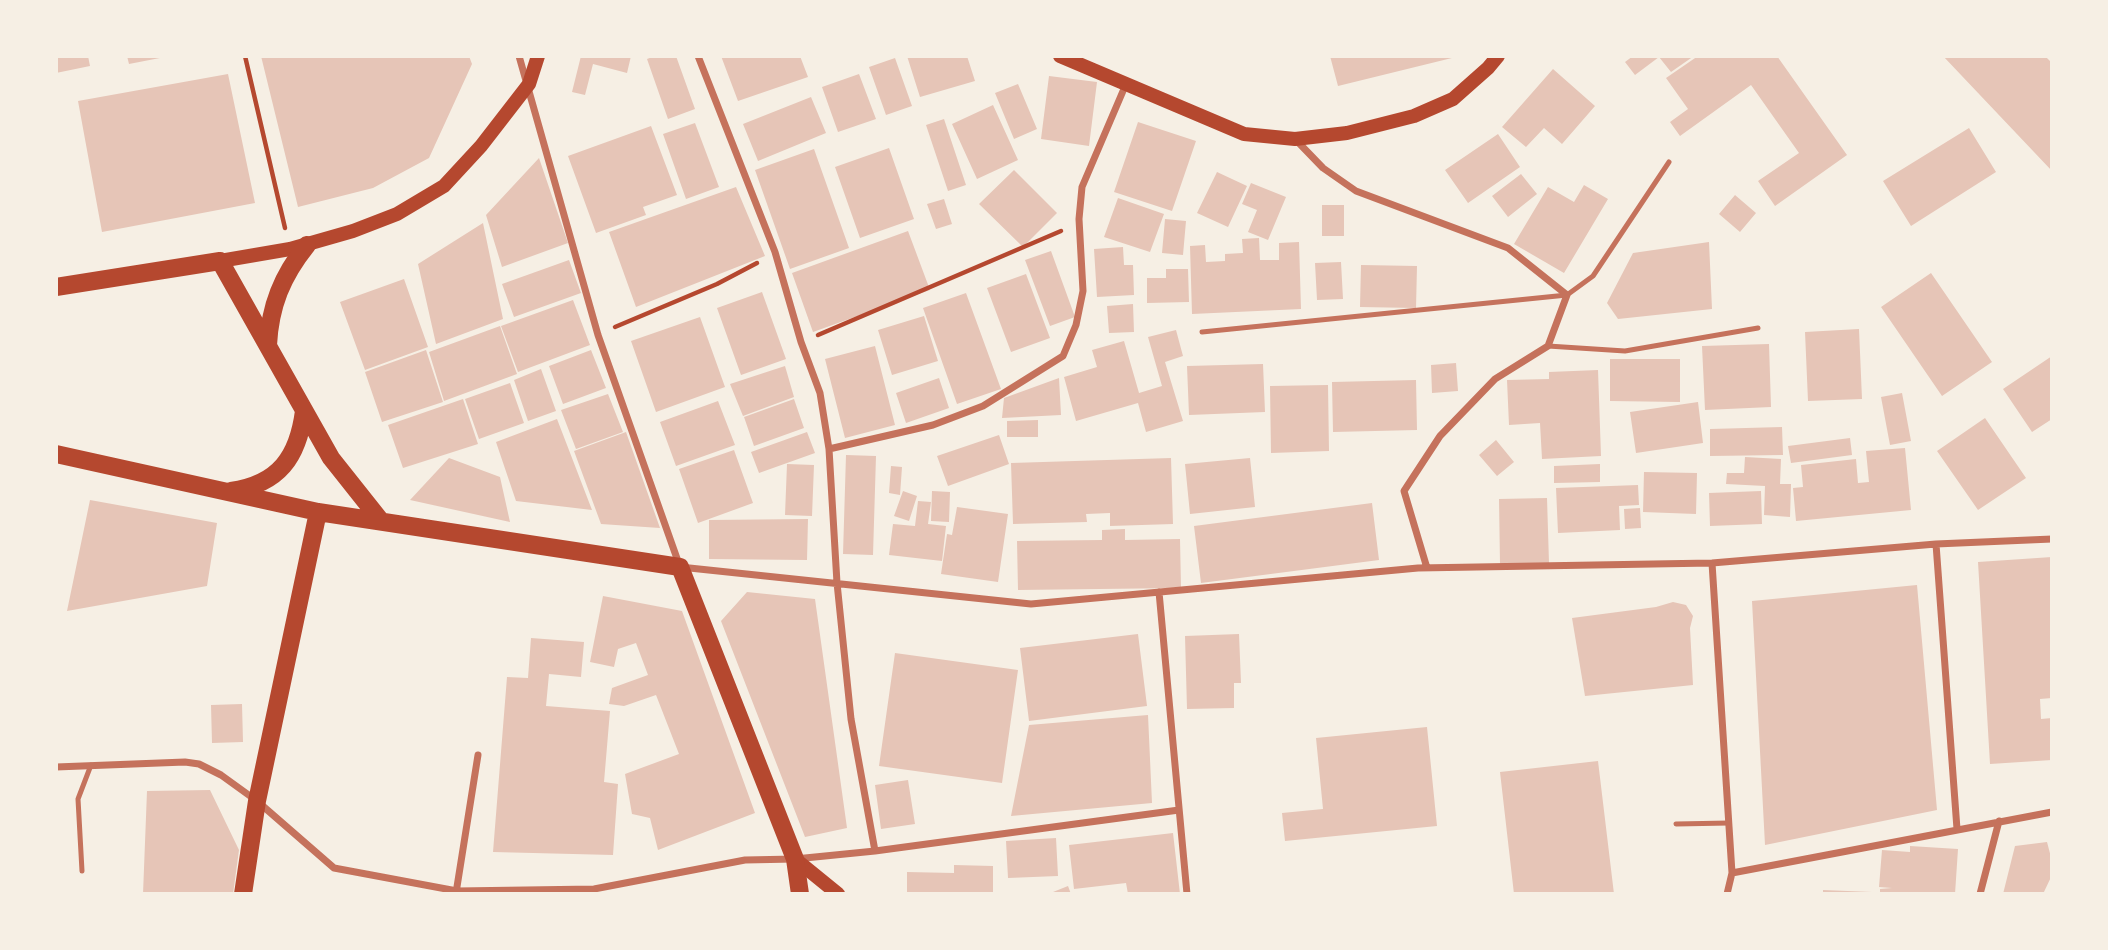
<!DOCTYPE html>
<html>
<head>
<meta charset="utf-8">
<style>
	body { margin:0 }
	#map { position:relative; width:2108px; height:950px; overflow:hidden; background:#f6efe4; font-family:"Noto Sans",sans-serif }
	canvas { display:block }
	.frame { position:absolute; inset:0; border:58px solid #f6efe4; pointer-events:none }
</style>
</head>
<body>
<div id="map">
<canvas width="2108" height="950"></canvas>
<div class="frame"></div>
</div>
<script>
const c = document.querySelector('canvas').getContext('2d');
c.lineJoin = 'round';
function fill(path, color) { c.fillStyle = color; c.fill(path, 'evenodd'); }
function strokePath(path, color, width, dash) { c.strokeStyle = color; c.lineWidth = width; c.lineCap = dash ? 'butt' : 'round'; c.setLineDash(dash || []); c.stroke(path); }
fill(new Path2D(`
	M56,56H88L90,66L56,73Z
	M127,56H164L165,57L129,64Z
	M261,56H469L472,64L429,158L373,188L298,207Z
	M581,56H631L627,73L593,64L585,95L572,92Z
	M655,56H676L695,109L668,119L647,59Z
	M721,56H800L808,77L738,101Z
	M907,56H967L975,81L920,97Z
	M1330,56H1456V57L1338,86Z
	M1633,56H1694L1671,72L1659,57L1635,75L1625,62Z
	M1698,56H1777L1847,155L1775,206L1758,181L1799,153L1751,85L1680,136L1670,122L1688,109L1666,78Z
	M1943,56H2045L2052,63V171Z
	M895,58L912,106L886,115L869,67Z
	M1553,69L1595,106L1562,144L1544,128L1526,147L1502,127Z
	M228,74L255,203L102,232L78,101Z
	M859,74L876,119L838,132L822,87Z
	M1049,76L1097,82L1089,146L1041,139Z
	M1018,84L1037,129L1014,139L995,93Z
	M811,97L826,133L758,161L743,124Z
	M993,105L1018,160L977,179L952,124Z
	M944,119L966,185L948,191L926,125Z
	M1138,122L1196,141L1172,211L1114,192Z
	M695,123L719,187L686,199L663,134Z
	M651,126L677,195L643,207L646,215L596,233L568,156Z
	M1969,128L1996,172L1911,226L1883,181Z
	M1498,134L1520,167L1468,203L1445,170Z
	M889,148L914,219L860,238L835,167Z
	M814,149L849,248L790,269L755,170Z
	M539,158L568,243L502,267L486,215Z
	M1014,170L1057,213L1023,247L979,204Z
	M1217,172L1247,186L1228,227L1197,213Z
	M1521,174L1537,194L1508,217L1492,196Z
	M1251,183L1286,197L1268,240L1248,232L1257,210L1242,204Z
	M1584,185L1608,199L1564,273L1514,244L1548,187L1574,202Z
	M736,187L765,256L636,307L609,232Z
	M1735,195L1756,213L1740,232L1719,214Z
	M1118,198L1164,214L1150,252L1104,237Z
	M944,199L952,224L936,229L927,204Z
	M1322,205H1344V236H1322Z
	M1165,219L1186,221L1183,255L1162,253Z
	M483,223L503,319L436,344L418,264Z
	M908,231L930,290L813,332L792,273Z
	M1259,238L1260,260H1279V243L1299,242L1301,309L1192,314L1190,246L1205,245L1206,262L1225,261V254L1243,253L1242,239Z
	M1709,242L1712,309L1618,319L1607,303L1633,253Z
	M1123,247L1124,265H1133L1134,295L1097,297L1094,249Z
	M1051,251L1075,317L1050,326L1025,260Z
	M569,260L581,293L514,317L502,284Z
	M1341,262L1343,299L1317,300L1315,263Z
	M1361,265L1417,266L1416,308L1360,307Z
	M1166,269H1188L1189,302L1147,303V278H1166Z
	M1931,273L1992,362L1942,396L1881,307Z
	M1026,274L1050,338L1011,352L987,288Z
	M404,279L428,347L365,370L340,302Z
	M762,292L786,359L741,375L717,308Z
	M966,293L1001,389L957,404L923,308Z
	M573,300L590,345L518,372L501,326Z
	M1133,304L1134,332L1109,333L1107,306Z
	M924,316L938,361L892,375L878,330Z
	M700,317L725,387L656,412L631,341Z
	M500,326L517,374L444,401L429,352Z
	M1859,329L1862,399L1808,401L1805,332Z
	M1176,330L1183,356L1165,362L1183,421L1146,432L1138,403L1076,421L1064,377L1097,367L1092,350L1124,341L1139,393L1162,386L1148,337Z
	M1769,344L1771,407L1705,410L1702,346Z
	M875,346L895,425L845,438L825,359Z
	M426,350L443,402L382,422L365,372Z
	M591,350L606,388L563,404L549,366Z
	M2052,356V419L2032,432L2003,389Z
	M1610,359H1680V402L1610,401Z
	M1456,363L1458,391L1432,393L1431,365Z
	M1263,364L1265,412L1189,415L1187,366Z
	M785,366L794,397L743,416L730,384Z
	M541,369L556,411L528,421L514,380Z
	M1598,370L1601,456L1542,459L1540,423L1509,425L1507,380L1549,379V372Z
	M939,378L949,408L906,423L896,393Z
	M1059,378L1061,415L1002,418L1004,398Z
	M1416,380L1417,430L1333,432L1332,382Z
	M510,383L524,423L479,439L465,399Z
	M1328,385L1329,451L1271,453L1270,386Z
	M1902,393L1911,441L1890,445L1881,397Z
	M608,394L623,432L576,449L561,410Z
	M463,399L478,444L403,468L388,425Z
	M794,399L804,428L754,446L744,417Z
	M718,401L735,445L676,466L660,422Z
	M1698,402L1703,443L1636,453L1630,412Z
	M1985,418L2026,478L1978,510L1937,451Z
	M557,419L592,510L516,501L496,442Z
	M1038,420V437H1007V421Z
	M1782,427L1783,455L1710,456V429Z
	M626,432L660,528L601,524L574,451Z
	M807,432L815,453L759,473L751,452Z
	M999,435L1009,464L948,486L937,456Z
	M1850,438L1852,455L1791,463L1788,446Z
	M1496,440L1514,462L1497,476L1479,455Z
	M1905,448L1911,510L1796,521L1793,488L1803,487L1801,465L1856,459L1858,483L1869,482L1866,451Z
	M734,450L753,503L698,523L679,469Z
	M846,455L876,456L873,555L843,554Z
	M1745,457L1781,459L1780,484H1791L1790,517L1764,515L1765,486L1726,484L1727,473H1744Z
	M449,458L500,477L510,522L410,500Z
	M1171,458L1173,524L1110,526V513L1086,514L1087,522L1013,524L1011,463Z
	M1250,458L1255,507L1190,514L1185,464Z
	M787,464L814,465L812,516L785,515Z
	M1600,464V482L1554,483V466Z
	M891,466L902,467L900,495L889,493Z
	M1644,472L1697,473L1696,514L1643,512Z
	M1638,485L1639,505L1619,506L1620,530L1558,533L1556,488Z
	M903,491L917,496L909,521L894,516Z
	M932,491L950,492L949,522L931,521Z
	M1761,491L1762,524L1710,526L1709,493Z
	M1547,498L1549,563L1500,564L1499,499Z
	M90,500L217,523L207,586L67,611Z
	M918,501L931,502L928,524L946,526L942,561L889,555L893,524L915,526Z
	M1372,503L1379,560L1201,583L1194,526Z
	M957,507L1008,514L998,582L941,574L947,534L952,535Z
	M1640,508L1641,528L1625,529L1624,509Z
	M808,519L807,560L709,559V520Z
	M1125,529V540L1180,539L1181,588L1018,590L1017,541L1102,540V530Z
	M2052,557V698L2040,699L2041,719L2052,718V760L1990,764L1978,562Z
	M1917,585L1937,810L1765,845L1752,601Z
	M747,592L815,599L847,828L805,837L721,621Z
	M603,596L682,611L755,813L658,850L650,818L632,814L625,774L679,754L656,695L624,706L609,704L612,688L648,675L636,643L618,649L614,667L590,662Z
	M1673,602L1686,605L1693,616L1690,628L1693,685L1585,696L1572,618L1656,607Z
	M1138,634L1147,706L1029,721L1020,648Z
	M1239,634L1241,683H1234V708L1187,709L1185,636Z
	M531,638L584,642L581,677L549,674L546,706L610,711L604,782L618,784L613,855L493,852L507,677L528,678Z
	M895,653L1018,670L1002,783L879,766Z
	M242,704L243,742L212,743L211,705Z
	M1148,715L1152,803L1011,816L1029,725Z
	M1427,727L1437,826L1285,841L1282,813L1323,809L1316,738Z
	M1598,761L1614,894H1514L1500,772Z
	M908,780L915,824L881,829L875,785Z
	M210,790L239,850L233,894H143L147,791Z
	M1173,833L1180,894H1128L1126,883L1074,889L1069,845Z
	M1056,838L1058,876L1008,878L1006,841Z
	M2047,842L2052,861V875L2043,894H2003L2015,846Z
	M1910,846L1958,849L1955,894H1880V889L1892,888L1879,887L1882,850L1910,852Z
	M954,865L993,866V894H907V872L954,873Z
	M1068,886L1071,894H1048Z
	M1823,890L1872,892V894H1823Z`), '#e6c5b7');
strokePath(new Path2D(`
	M245,56L285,228
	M615,327L717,284L757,263
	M818,335L1061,231`), '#b5482f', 4.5);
strokePath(new Path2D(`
	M1202,332L1567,295L1593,276L1669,162
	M1548,346L1625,351L1758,328
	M1676,824L1729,823
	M82,871L78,799L91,765`), '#c5725c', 5);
strokePath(new Path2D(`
	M519,56L598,335L680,567L1031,604L1418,568L1712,563L1936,544L2052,539
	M698,56L775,252L801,342L820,393L829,449L837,583L851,719L875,851
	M1295,139L1323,168L1356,191L1508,248L1567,295L1548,346L1495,379L1440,436L1404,491L1427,568
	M829,449L933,425L983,406L1063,356L1076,325L1083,291L1079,219L1082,187L1126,84
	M1936,544L1957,829
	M1712,563L1732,873L1727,894
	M1159,592L1187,894
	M56,767L185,762L199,764L221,775L257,801L334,868L457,891L594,889L745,860L795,859L875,851L1179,810
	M1732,873L2052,812
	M456,893L478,755
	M1980,894L1999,821`), '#c5725c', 7);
strokePath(new Path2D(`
	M1060,56L1244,134L1295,139L1347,133L1414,116L1453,99L1488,68L1498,56
	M220,261L290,249L353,231L397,214L444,186L481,146L529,84L538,56
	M795,859L838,894`), '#b5482f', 14);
strokePath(new Path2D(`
	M56,287L220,261L331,458L381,521
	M268,345C270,306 282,276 307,245
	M56,454L318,512L680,567L795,859L800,894
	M231,491C279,484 298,457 304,411
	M243,894L257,801L318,512`), '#b5482f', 18);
</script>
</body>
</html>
